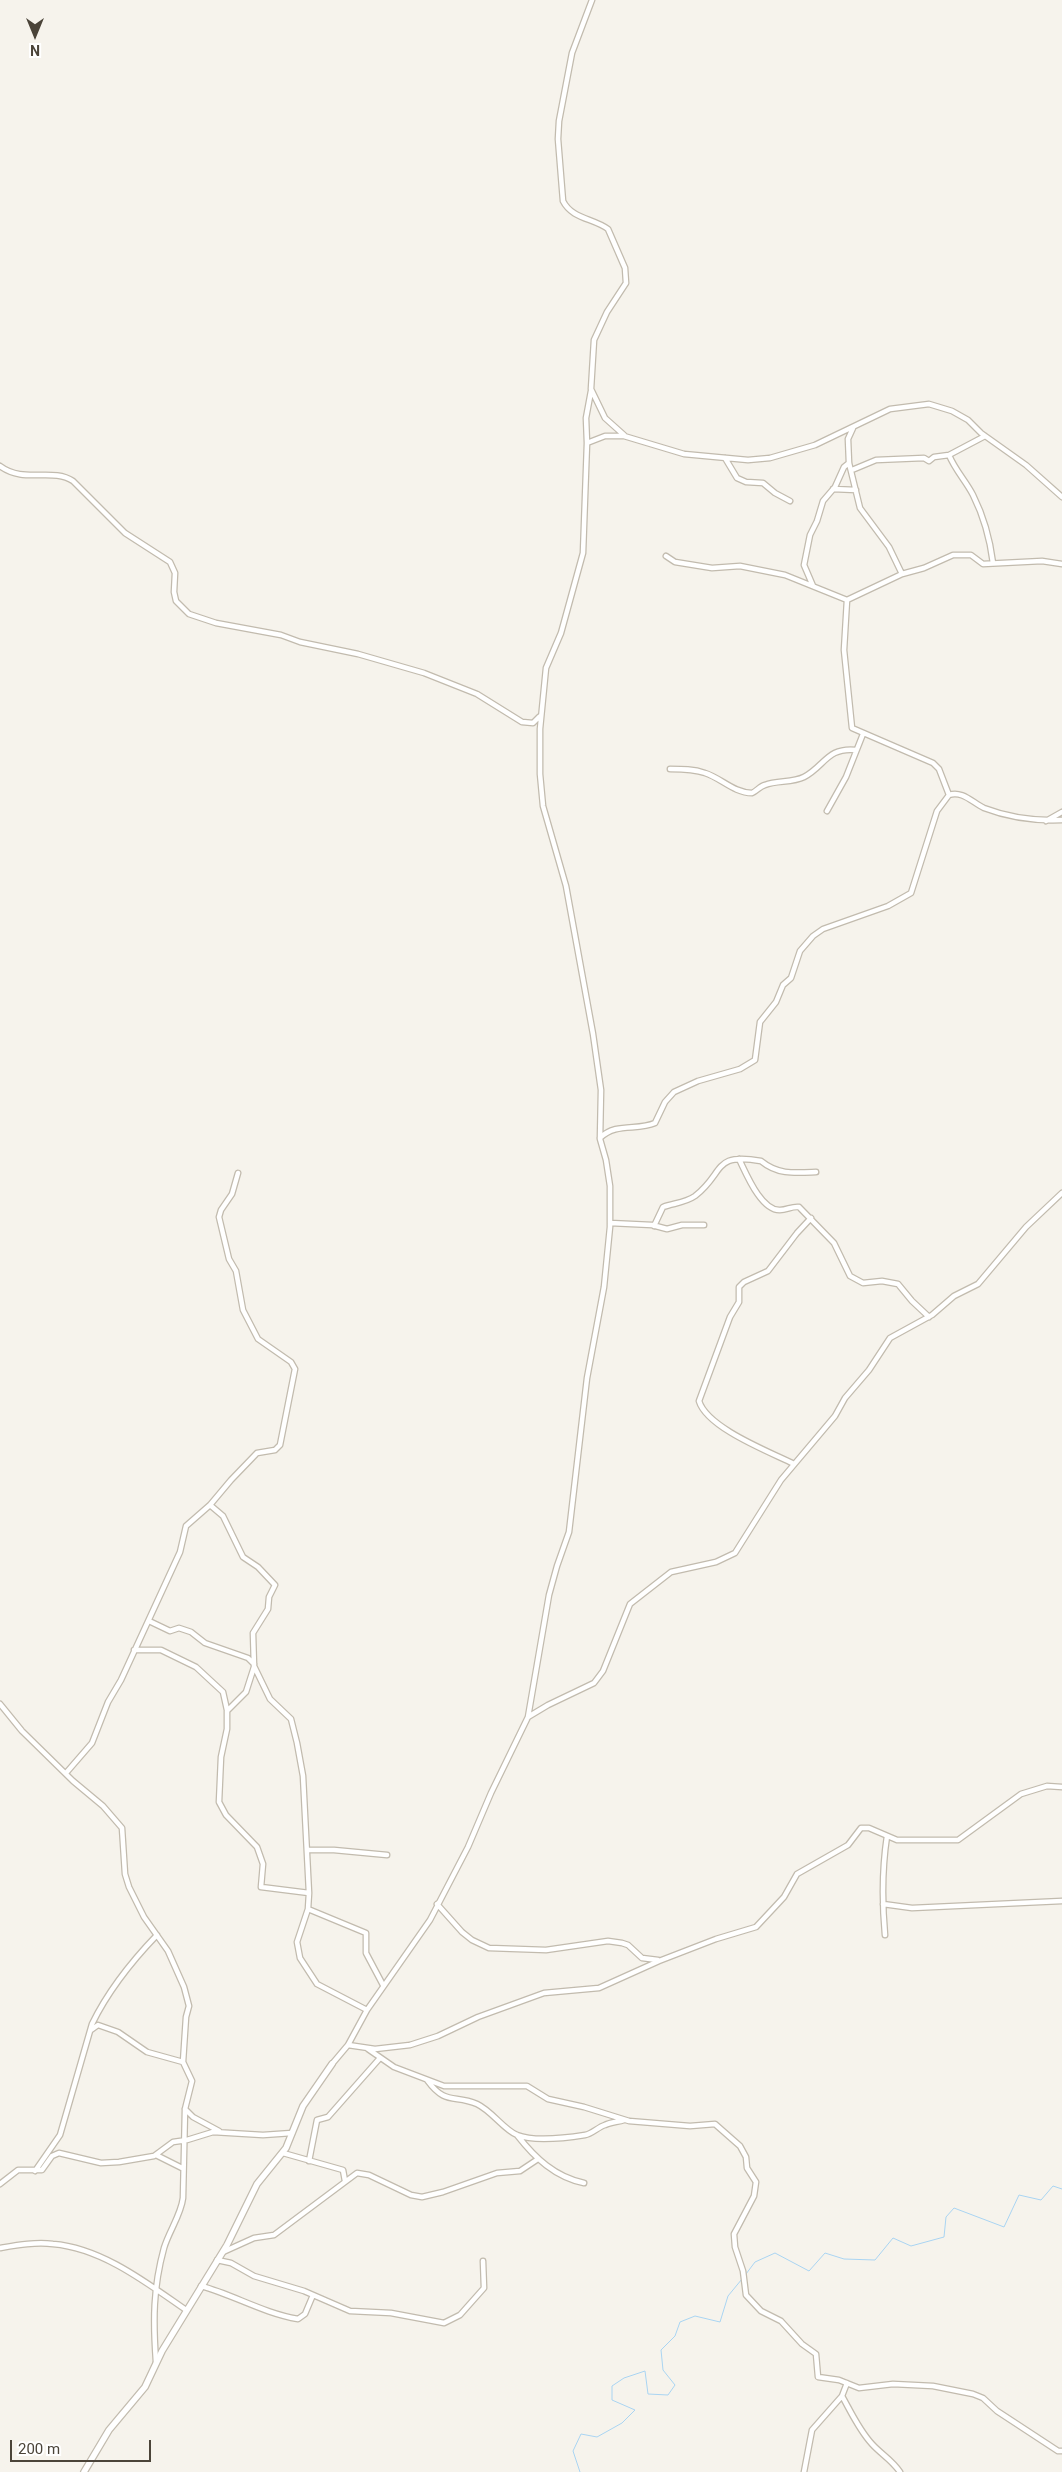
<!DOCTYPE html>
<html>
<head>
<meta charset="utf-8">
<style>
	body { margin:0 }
	#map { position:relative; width:1062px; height:2472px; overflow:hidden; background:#f6f3ec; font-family:Roboto,sans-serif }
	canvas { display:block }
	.north { position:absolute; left:10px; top:10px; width:50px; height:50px; -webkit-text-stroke:4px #fff; paint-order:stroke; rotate:180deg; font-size:14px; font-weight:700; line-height:20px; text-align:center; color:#4b4439 }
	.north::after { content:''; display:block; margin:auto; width:18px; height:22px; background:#4b4439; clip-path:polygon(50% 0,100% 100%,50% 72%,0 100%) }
	.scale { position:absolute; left:10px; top:2440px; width:141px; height:22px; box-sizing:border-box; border:2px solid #4b4439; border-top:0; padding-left:6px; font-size:15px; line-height:18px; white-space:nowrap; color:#4b4439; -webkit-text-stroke:4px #fff; paint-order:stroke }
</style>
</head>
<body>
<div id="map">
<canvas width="1062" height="2472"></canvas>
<div class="north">N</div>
<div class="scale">200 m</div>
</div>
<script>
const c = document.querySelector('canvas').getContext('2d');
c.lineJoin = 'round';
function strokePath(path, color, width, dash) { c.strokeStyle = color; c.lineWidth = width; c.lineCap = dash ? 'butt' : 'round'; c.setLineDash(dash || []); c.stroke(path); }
strokePath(new Path2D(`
	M746,2274L755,2262L775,2253L809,2271L825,2253L844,2259L875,2260L893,2238L911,2246L944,2237L946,2217L954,2208L1004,2227L1019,2195L1041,2200L1053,2186L1062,2189
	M580,2472L573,2451L581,2434L597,2437L622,2423L635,2410L612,2400V2386L624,2378L645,2371L648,2394L668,2395L675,2385L663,2370L661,2350L675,2336L680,2322L695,2316L720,2322L728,2296L742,2279`), '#a9d4f2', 1);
const minor = new Path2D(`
	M592,0L572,53L559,121L558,139L563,201C572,219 593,218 608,229L625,268L626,283L607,312L594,340L591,389L605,418L624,435
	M853,428L848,439L849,463L860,508L889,547L902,574
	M587,443L586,418L591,391
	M949,455C955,470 966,481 973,495C984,517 990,539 993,563
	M725,458L737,478L746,482L763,483L775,493L790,501
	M0,466C24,484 52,467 73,481L125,533L170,562L175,573L174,592L176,601L189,614L216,623L281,635L300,642L358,654L424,673L477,694L522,722L533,723L539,717
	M852,470L876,460L924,458L929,461L934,457L949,455L985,436
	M833,489L856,490
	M666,556L675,562L712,568L740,566L785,575L847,600L902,574L924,568L953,555H971L983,564L1042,561L1062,564
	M813,586L804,565L810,535L817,521L823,501L835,487L844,467L849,463
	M847,600L844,650L852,728L933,763L939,769L949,795
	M670,769C682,769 694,769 705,773C721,778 734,793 752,793C757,791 760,786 765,785C777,780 792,783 804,777C825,766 827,747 856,750
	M827,811L846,777L863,734
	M1046,821L1062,812
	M600,1138C616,1122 637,1131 655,1123L665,1102L674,1092L698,1081L740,1069L755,1060L760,1022L776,1002L783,985L791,978L800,951L813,936L823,929L888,906L911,893L937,811L949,795C962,790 973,803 984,808C1010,818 1035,821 1062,820
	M739,1159C746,1173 761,1211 780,1210C787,1210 792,1206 799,1207L834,1243L850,1276L863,1283L882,1281L898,1284L912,1301L929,1317
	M610,1223L652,1225L667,1229L682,1225H704
	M654,1226L663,1207C674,1203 685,1203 695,1196C725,1173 712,1152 761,1161C778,1175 795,1173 816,1172
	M794,1464C770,1452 707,1428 699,1401L730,1317L739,1302V1287L744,1282L768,1271L797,1233L811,1218
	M210,1505L223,1516L243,1557L258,1567L275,1585L269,1597L268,1609L253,1633L254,1666L270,1699L291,1719L297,1743L303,1776L309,1893L308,1909L297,1942L300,1958L317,1984L367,2010
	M149,1621L170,1631L179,1628L191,1632L205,1643L248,1658L254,1664
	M134,1650H161L196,1667L223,1692L227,1710
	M254,1667L246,1692L227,1711V1729L221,1757L219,1802L226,1815L257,1847L263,1864L261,1887L309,1893
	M0,1704L22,1731L73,1781L103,1806L122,1828L125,1874L129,1887L144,1917L168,1951L184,1987L189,2006L186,2017L183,2062L192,2081L185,2109L183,2198C181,2215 169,2231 164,2248C153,2288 153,2321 156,2362
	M528,1717L549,1595L557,1566L569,1532L587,1378L604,1287L610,1227V1186L606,1160L600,1139L601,1090L593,1034L566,886L543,806L540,774V729L546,668L561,633L583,553L587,443L605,436H624L684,454L748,460L770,458L815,445L890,409L929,404L952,411L968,420L981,433L1026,465L1062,497
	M66,1773L92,1743L108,1702L121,1680L180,1552L186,1526L210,1505L231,1480L257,1453L275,1450L280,1445L295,1369L291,1362L258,1339L243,1310L236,1271L229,1259L219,1217L221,1210L232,1194L238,1173
	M308,1850H334L387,1855
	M437,1904L462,1932L472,1940L489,1948L546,1950L608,1941L622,1943L628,1945L642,1958L658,1960
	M883,1904L912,1908L1062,1901
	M308,1909L366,1933V1953L383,1985
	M885,1935C882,1902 882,1869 887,1836
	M91,2030L98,2025L118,2032L147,2052L183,2062
	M348,2045L375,2049L410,2045L438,2036L478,2017L544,1993L599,1988L659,1961L716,1939L756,1927L784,1897L797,1874L848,1845L861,1828H869L897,1840H958L1021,1794L1047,1786L1062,1787
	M368,2049L394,2067L444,2086H527L548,2099L584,2107L629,2121L690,2126L715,2124L740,2146L746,2157L747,2168L756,2182L754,2196L734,2234L735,2247L743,2271L746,2295L761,2311L781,2321L802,2344L816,2354L818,2377L839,2380L859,2388L893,2384L933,2386L973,2394L983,2398L997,2411L1058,2451H1062
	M332,2064L348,2045L367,2010L430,1920L468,1847L491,1793L528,1717L548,1705L594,1683L603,1671L630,1604L671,1572L716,1562L735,1553L781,1480L835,1416L845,1398L869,1370L890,1338L932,1315L954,1296L978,1284L1026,1227L1062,1193
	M427,2080C446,2106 454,2094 477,2104C492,2111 504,2130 517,2135C535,2142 566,2138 585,2135C592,2134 598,2127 605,2125C611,2122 618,2122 624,2120
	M185,2109L193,2117L219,2131
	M517,2135C535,2158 555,2177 584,2183
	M283,2153L343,2170L345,2181
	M156,2155L182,2168
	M309,2161L317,2120L328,2117L380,2058
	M35,2171L60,2135L92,2024C108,1991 131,1962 157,1935
	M0,2184L18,2170H42L52,2156L59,2153L101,2163L119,2162L154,2156L173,2142L187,2140L213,2132L263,2135L292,2133
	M0,2248C18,2245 35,2242 53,2244C102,2248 147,2283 186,2310
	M223,2252L254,2238L274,2235L357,2173L369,2175L411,2195L422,2197L443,2192L497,2173L520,2171L538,2159
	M217,2260L231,2263L254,2276L304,2291L350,2311L391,2313L444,2323L460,2315L484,2288L483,2261
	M201,2286C234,2295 263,2313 298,2319L305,2314L313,2295
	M842,2396C851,2412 859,2430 872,2444C881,2454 892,2460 900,2472
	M804,2472L812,2430L842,2396L847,2383`);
const tertiary = new Path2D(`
	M84,2472L109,2430L145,2387L162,2351L227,2245L257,2184L286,2148L303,2106L332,2064`);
strokePath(minor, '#c2bbae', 7);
strokePath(tertiary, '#c2bbae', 8);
strokePath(minor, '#fff', 4.5);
strokePath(tertiary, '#fff', 5.5);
</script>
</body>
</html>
